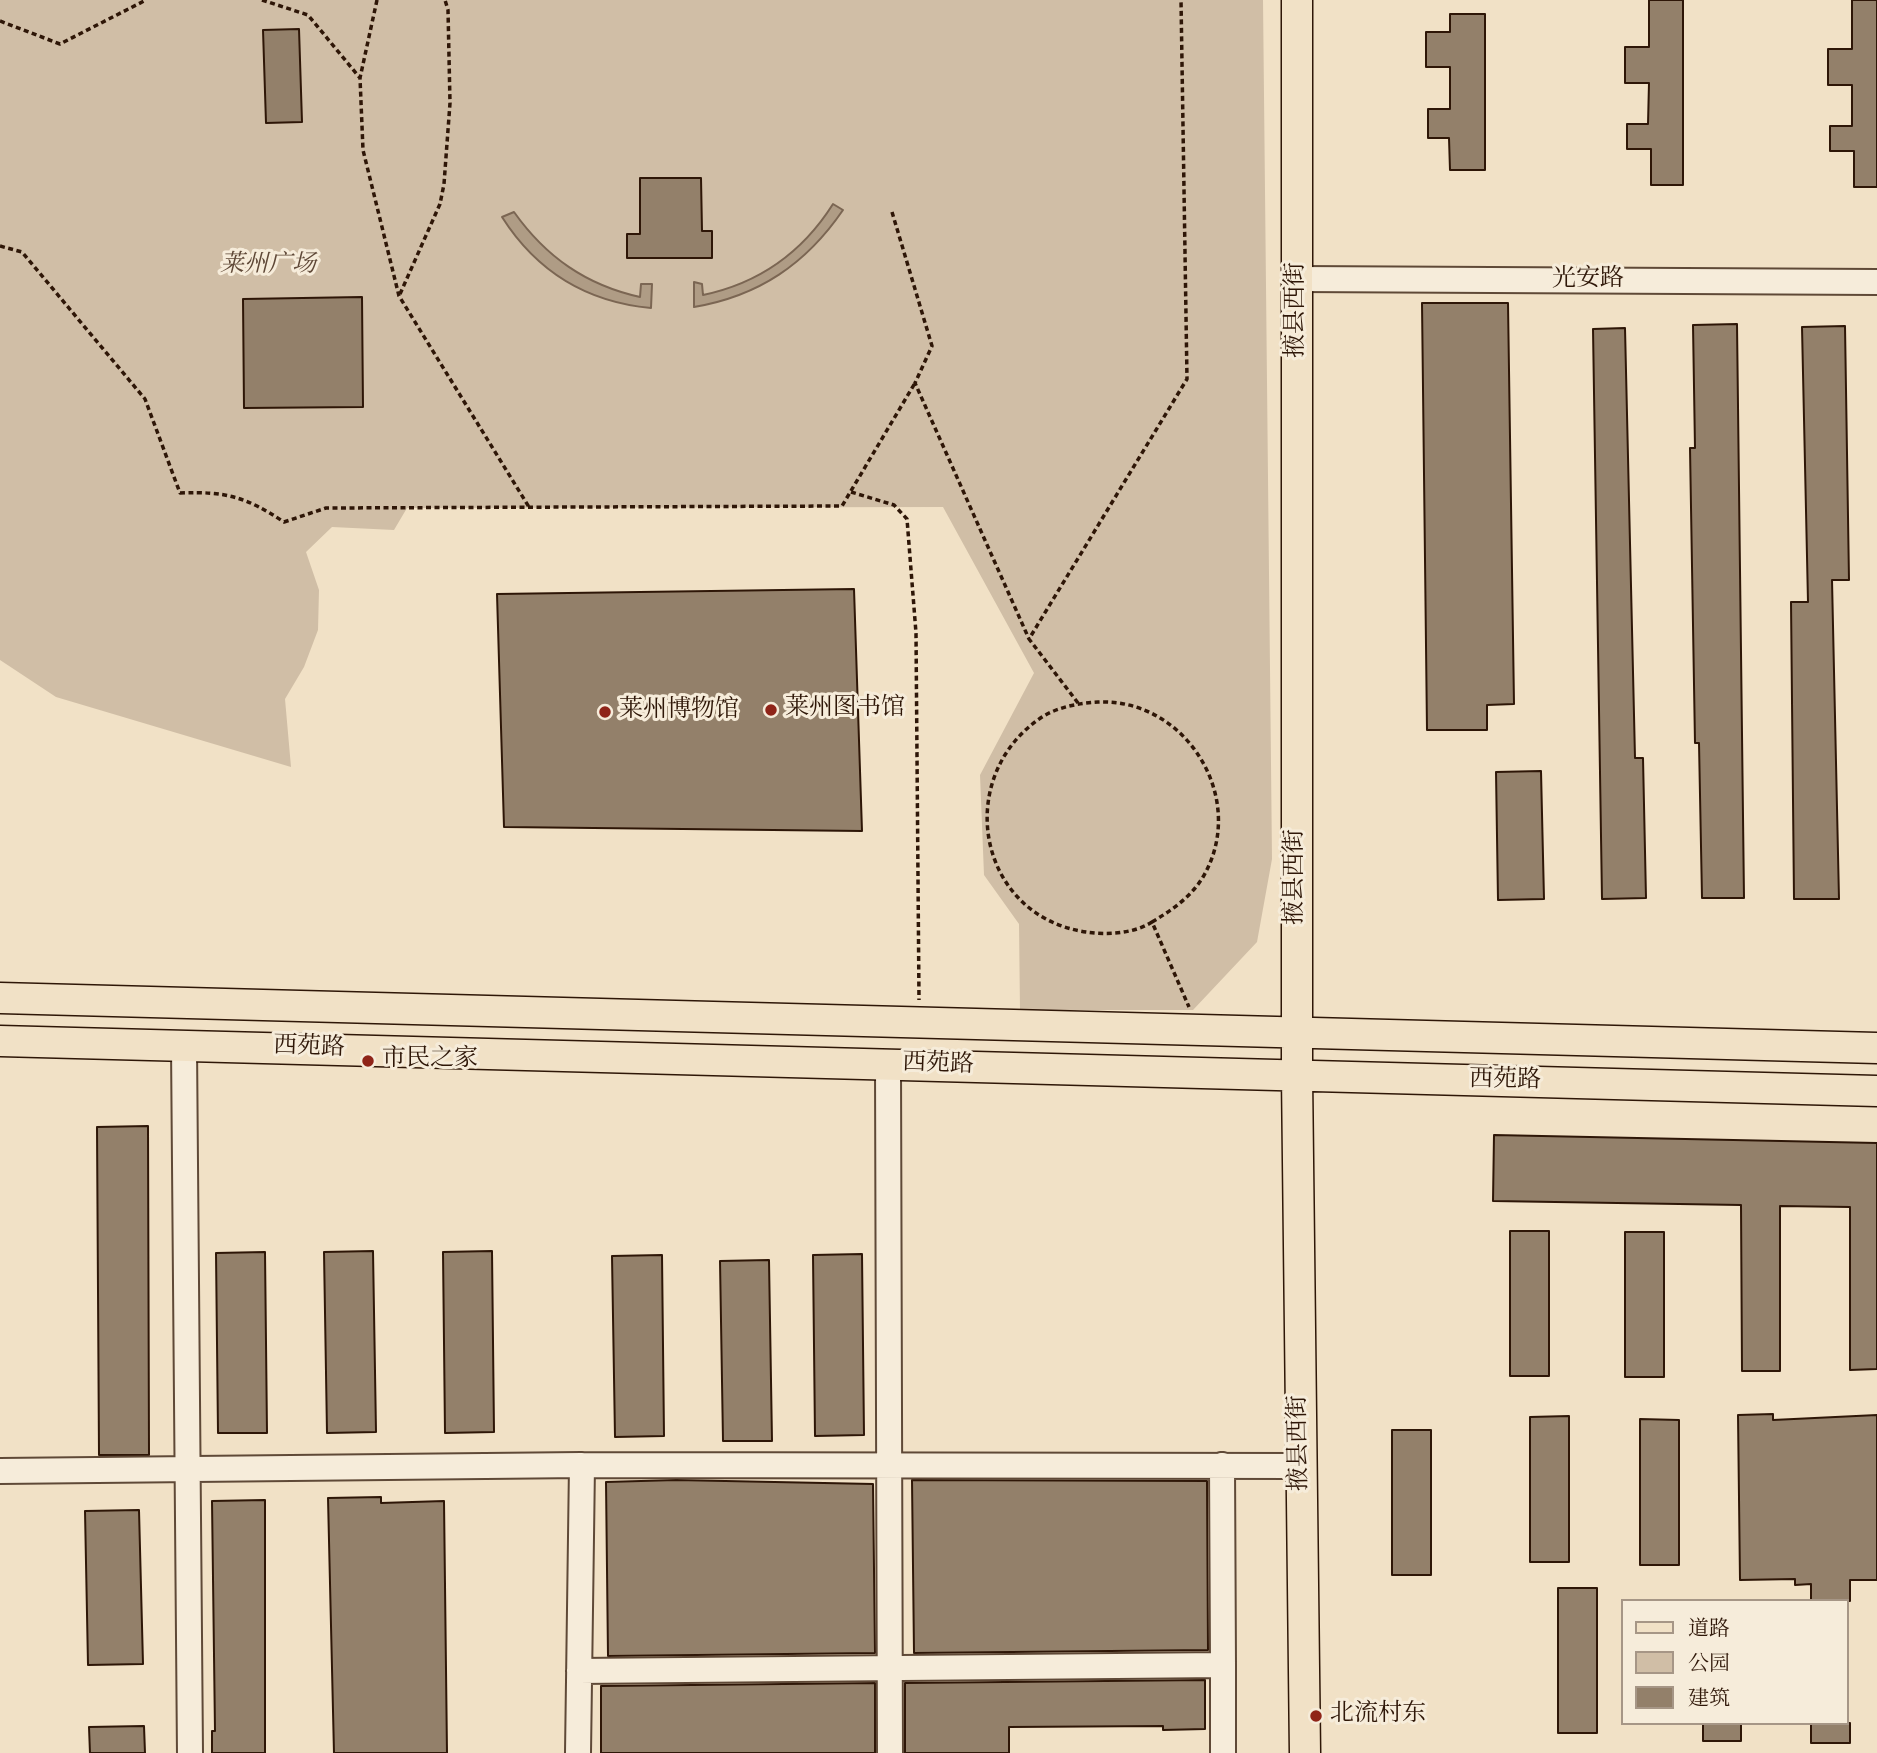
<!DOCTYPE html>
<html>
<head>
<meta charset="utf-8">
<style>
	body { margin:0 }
	#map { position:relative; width:1877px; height:1753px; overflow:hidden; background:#f1e1c6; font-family:"Sorts Mill Goudy","Noto Serif SC",serif }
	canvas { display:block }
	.legend { position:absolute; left:1621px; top:1599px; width:228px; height:126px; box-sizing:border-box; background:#f6ecda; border:2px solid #a69686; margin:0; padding:9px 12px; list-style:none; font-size:21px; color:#2e1607 }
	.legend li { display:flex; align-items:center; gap:14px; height:35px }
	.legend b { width:35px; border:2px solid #a69686 }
</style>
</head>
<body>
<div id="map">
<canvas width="1877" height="1753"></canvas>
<ul class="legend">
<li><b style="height:9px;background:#f1e1c6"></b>道路</li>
<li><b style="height:19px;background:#d0bea6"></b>公园</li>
<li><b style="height:19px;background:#93806a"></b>建筑</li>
</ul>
</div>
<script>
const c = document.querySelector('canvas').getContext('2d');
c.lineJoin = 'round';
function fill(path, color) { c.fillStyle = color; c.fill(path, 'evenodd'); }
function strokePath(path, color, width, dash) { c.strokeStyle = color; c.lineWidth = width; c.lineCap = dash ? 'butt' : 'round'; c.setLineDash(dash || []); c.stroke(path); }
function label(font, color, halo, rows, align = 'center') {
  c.font = font + ' "Sorts Mill Goudy","Noto Serif SC",serif'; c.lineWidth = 6; c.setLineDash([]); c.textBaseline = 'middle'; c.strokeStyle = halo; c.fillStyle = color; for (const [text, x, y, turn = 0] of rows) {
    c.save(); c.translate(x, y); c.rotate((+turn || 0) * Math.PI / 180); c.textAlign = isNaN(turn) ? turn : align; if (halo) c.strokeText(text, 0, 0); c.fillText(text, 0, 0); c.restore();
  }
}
fill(new Path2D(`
	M0,0H1263L1272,859L1257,942L1193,1010H1020L1019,924L984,875L980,775L1034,673L943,507L407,508L394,530L332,527L306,552L319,590L318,630L304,667L285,699L291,767L56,697L0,660Z`), '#d0bea6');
const water = new Path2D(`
	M833,204L843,210C806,264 759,296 694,307V282L702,284L703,295C760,283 802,253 833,204Z
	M514,212C546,257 586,285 640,297L641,284H652L651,308C586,302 537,272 502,217Z`);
fill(water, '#af9c85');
strokePath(water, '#7b6653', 2);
const building = new Path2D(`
	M1649,0H1683V185H1651V149H1627V124H1648L1649,83H1625V47H1649Z
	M1852,0H1877V187H1854V151H1830V126H1852V85H1828V49H1852Z
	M1450,14H1485V170H1450L1449,138H1428V109H1450V67H1426V32H1450Z
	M299,29L302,122L266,123L263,30Z
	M640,178H701L702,231H712V258H627V234H640Z
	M362,297L363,407L244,408L243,299Z
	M1422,303H1508L1514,704L1487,705V730H1427Z
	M1737,324L1744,898H1702L1699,743H1695L1690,448H1695L1693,325Z
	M1845,326L1849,580H1832L1839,899H1794L1791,602H1808L1802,327Z
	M1625,328L1635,758H1643L1646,898L1602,899L1593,329Z
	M854,589L862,831L504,827L497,594Z
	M1541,771L1544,899L1498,900L1496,772Z
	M148,1126L149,1455H99L97,1127Z
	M1494,1135L1877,1143V1369L1850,1370V1207L1780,1206V1371H1742L1741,1205L1493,1201Z
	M1510,1231H1549V1376H1510Z
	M1625,1232H1664V1377H1625Z
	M373,1251L376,1432L327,1433L324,1252Z
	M492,1251L494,1432L445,1433L443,1252Z
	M265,1252L267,1433H218L216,1253Z
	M862,1254L864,1435L815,1436L813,1255Z
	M662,1255L664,1436L615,1437L612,1256Z
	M769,1260L772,1441H723L720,1261Z
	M1773,1414V1420L1877,1415V1580H1850V1601H1811V1584L1795,1585V1579L1740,1580L1738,1415Z
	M1569,1416V1562H1530V1417Z
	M1640,1419L1679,1420V1565H1640Z
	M1392,1430H1431V1575H1392Z
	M676,1480L873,1484L875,1653L608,1656L606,1482Z
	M912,1480L1207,1481L1208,1650L914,1653Z
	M381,1497V1503L444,1501L447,1753H334L328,1498Z
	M265,1500V1753H212V1731H215L212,1501Z
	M139,1510L143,1664L88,1665L85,1511Z
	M1558,1588H1597V1733H1558Z
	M1205,1680V1729L1163,1730V1726L1009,1727V1753H905V1683Z
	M875,1683V1753H601V1686Z
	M1703,1723H1741V1741H1703Z
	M1811,1723H1850V1743H1811Z
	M144,1726L145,1753H90L89,1727Z`);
fill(building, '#93806a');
strokePath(building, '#2e1607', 2);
const minor = new Path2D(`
	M1298,279L1877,282
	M184,1046L190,1753
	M888,1065L890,1753
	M0,1471L582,1465
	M1223,1665V1753
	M579,1671L1223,1665L1222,1465
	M578,1753L582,1465L1301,1466`);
const major = new Path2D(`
	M1297,0V1076L1305,1753
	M0,998L1877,1048
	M0,1041L1877,1091`);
strokePath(minor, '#5f4937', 28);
strokePath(major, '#2e1607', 33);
strokePath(new Path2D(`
	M262,0L308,15L360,78
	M377,0L360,78L363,150L399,296L529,507
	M0,21L60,44L146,0
	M892,212L932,346L915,383L1029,639
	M0,246L22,252L145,399L180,493C226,491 246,497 284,522L326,508L842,506L915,383
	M400,294L440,204L444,184L450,103L448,10L445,0
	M851,492L894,505L907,519L916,633L919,1000
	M1078,703L1029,639L1187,379L1181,0
	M1152,922C1172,910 1191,897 1203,877C1249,799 1186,698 1098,702C1079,703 1058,707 1042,717C952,777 977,916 1086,932C1107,935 1133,934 1152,922L1189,1007`), '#2e1607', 3.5, [5, 3.5]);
strokePath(minor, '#f6ecda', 24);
strokePath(major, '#f1e1c6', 30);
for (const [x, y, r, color] of [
	[771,710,7,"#8f2418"],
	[605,712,7,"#8f2418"],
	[368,1061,7,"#8f2418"],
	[1316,1716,7,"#8f2418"]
]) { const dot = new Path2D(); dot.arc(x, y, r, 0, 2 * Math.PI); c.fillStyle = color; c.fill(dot); strokePath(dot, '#f6ecda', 2.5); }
label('italic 24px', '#5f4837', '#f6ecda', [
	["莱州广场",268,267]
]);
label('24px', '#2e1607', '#f6ecda', [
	["光安路",1588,281],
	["掖县西街",1298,310,-90],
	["掖县西街",1297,877,-90],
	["西苑路",309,1049,2],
	["西苑路",938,1066,2],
	["西苑路",1505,1082,1],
	["掖县西街",1301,1443,-91]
]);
label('24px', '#2e1607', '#f6ecda', [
	["莱州图书馆",785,710],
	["莱州博物馆",619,712],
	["市民之家",382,1061],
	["北流村东",1330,1716]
], 'left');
</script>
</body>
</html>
